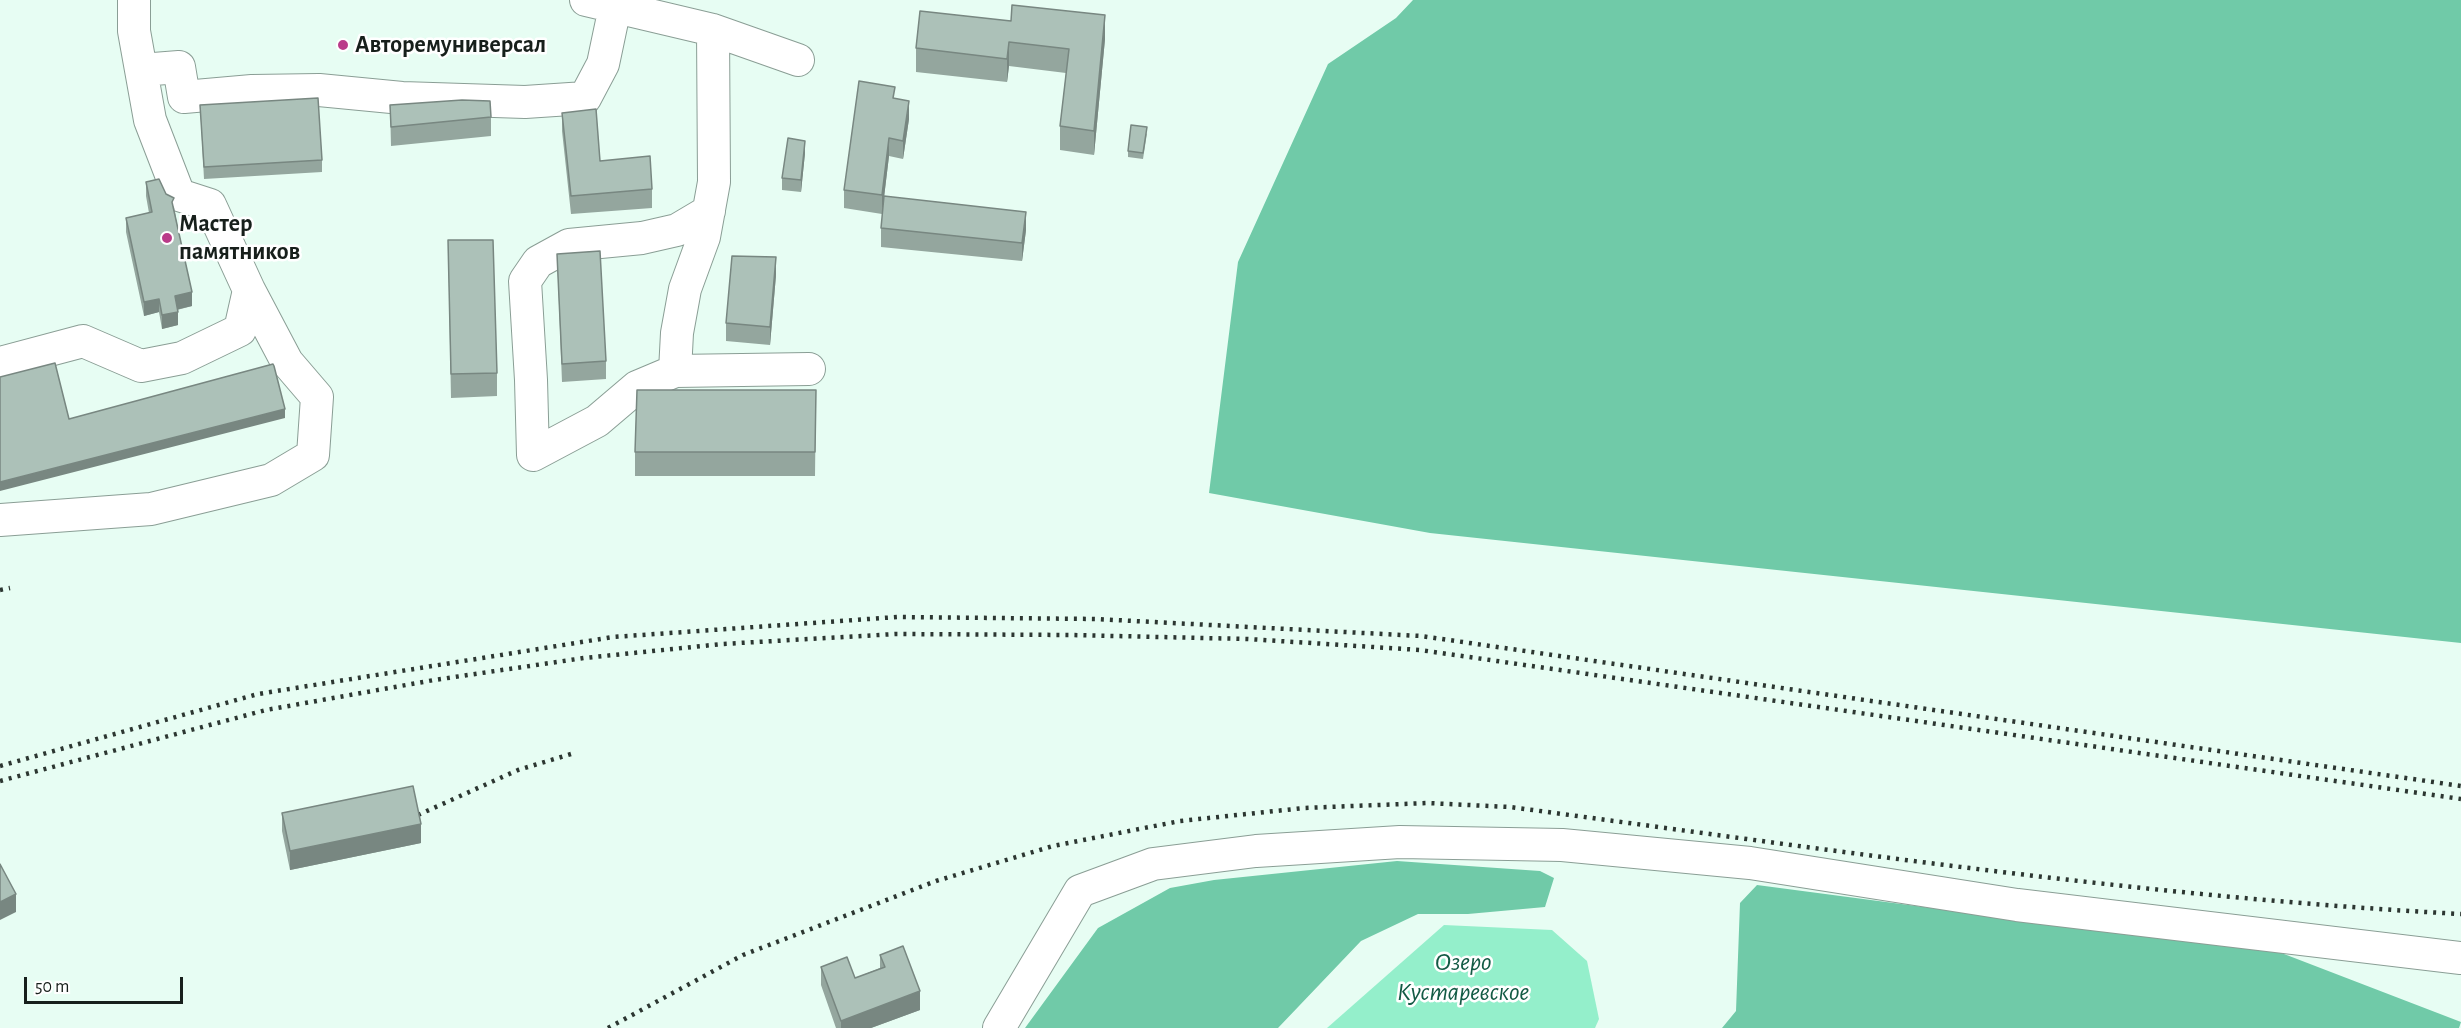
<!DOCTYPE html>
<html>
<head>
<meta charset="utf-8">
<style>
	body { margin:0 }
	#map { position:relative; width:2461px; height:1028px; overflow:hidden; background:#e7fdf3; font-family:"Alegreya Sans",sans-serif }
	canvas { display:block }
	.scale { position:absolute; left:24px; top:977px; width:159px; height:27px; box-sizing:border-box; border:3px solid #171f1b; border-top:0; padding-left:8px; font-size:18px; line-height:21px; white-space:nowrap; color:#171f1b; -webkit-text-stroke:4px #fff; paint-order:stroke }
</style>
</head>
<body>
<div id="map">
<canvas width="2461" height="1028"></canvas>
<div class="scale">50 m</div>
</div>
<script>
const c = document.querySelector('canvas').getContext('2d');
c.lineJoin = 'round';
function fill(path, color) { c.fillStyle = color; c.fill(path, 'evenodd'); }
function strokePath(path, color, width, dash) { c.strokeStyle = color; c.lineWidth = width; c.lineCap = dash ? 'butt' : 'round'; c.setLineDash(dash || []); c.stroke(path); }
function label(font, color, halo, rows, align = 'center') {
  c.font = font + ' "Alegreya Sans",sans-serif'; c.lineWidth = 5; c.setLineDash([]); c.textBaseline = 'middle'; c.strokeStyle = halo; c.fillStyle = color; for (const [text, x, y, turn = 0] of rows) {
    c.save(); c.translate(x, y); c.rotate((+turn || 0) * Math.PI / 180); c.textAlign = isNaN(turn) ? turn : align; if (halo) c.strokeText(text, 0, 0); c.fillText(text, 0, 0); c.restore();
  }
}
fill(new Path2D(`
	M1413,0H2461V643L1430,533L1209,493L1238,262L1328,64L1396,18Z
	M1397,861L1540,871L1554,878L1545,907L1468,914H1418L1361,941L1278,1028H1025L1098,928L1170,888L1214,880Z
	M1757,885L1939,909L2245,939L2461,1022L2459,1028H1722L1736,1011L1740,903Z`), '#70caa8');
fill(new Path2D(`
	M1444,925L1552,930L1587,961L1599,1019L1595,1028H1327Z`), '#94efcb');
const minor = new Path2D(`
	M586,0L713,30L798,60
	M713,30L714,182L704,237L685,289L677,333L675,371L809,369
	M141,70L179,67L184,97L252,91L319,90L402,98L525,102L585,98L603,64L615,7
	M0,363L83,341L141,366L182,358L240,330L249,290L210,205L179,195L150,120L134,31V0
	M675,371L637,387L597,421L533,455L531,380L525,281L538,262L569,245L642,238L677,230L709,211
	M0,520L151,509L271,480L313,455L317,397L287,362L249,290
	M999,1028L1080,891L1153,864L1256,851L1400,842L1562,845L1750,863L2017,905L2461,958`);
strokePath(minor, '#8a9e95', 34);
strokePath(minor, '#fff', 32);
strokePath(new Path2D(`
	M0,590L10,588
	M0,766L258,694L613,637L897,617L1096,619L1421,636L2461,786
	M0,781L266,710L434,680L584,658L722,644L896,634L1071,635L1248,639L1420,650L2461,799
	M418,815L518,770L571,754
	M608,1028L743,955L936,881L1053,846L1180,821L1304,808L1427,803L1510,807C1826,849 2142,897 2461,914`), '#2c3631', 4.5, [3, 6]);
fill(new Path2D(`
	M920,11L1105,39L1094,155L1060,150V126L1066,73L1009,66L1007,82L916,72V48Z
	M895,99L909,119L903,159L889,156L882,214L844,208V190Z
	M200,105L322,160V172L204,179Z
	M390,105L491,117V136L391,146Z
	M562,113L600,161L652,189V208L571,214L562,131Z
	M1147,133L1143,159L1128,157V151Z
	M805,153L801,192L782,190V178Z
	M146,182L174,207L192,306L177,310L178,325L162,329L159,312L144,316L126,232V218L149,213L146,196Z
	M881,228L1026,230L1022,261L881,247Z
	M448,240L497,373V396L451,398Z
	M557,254L606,361V379L562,382Z
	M776,275L770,345L726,341V323Z
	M816,390L815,476H635V452Z
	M282,813L421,843L290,870L282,831Z
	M880,955L920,1010L871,1028H836L821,985V967L855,978L880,968Z`), '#94a69e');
fill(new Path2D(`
	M1105,15V39L1094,155V131Z
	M1009,42V66L1007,82V59Z
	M909,101V119L903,159V141Z
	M889,138V156L882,214V195Z
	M805,141V153L801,192V180Z
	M1026,212V230L1022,261V243Z
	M776,257V275L770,345V327Z
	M192,292V306L175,310V296Z
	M159,299V312L144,316V302Z
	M178,312V325L162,329V315Z
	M285,409V418L0,491V482Z
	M421,824V843L290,870V851Z
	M16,894V912L0,920V902Z
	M920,991V1010L871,1028H841V1021Z`), '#788781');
const building = new Path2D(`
	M1012,5L1105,15L1094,131L1060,126L1069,49L1009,42L1007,59L916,48L920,11L1011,21Z
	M859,81L895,87L893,98L909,101L903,141L889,138L882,195L844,190Z
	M318,98L322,160L204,167L200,105Z
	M462,100L490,101L491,117L391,127L390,105Z
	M596,109L600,161L650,156L652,189L571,196L562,113Z
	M1131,125L1147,127L1143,153L1128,151Z
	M788,138L805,141L801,180L782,178Z
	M159,179L166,194L174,198L172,202L192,292L175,296L178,312L162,315L159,299L144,302L126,218L152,212L146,182Z
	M884,196L1026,212L1022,243L881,228Z
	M448,240H493L497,373L451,374Z
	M600,251L606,361L562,364L557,254Z
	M732,256L776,257L770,327L726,323Z
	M55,363L69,419L273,364L274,366L285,409L0,482V377Z
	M637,390H816L815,452H635Z
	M413,786L421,824L290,851L282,813Z
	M0,864L16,894L0,902Z
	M903,946L920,991L841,1021L821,967L847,957L855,978L885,967L880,955Z`);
fill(building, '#acc1b8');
strokePath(building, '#788781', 1.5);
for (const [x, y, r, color] of [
	[343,45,6,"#ba3b89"],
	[167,238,6,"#ba3b89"]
]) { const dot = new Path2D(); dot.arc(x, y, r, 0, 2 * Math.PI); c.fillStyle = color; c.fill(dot); strokePath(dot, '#fff', 2); }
label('bold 24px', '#171f1b', '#fff', [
	["Авторемуниверсал",355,45],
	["Мастер",179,224],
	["памятников",179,252]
], 'left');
label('italic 26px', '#135b45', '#fff', [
	["Озеро",1463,962],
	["Кустаревское",1463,992]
]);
</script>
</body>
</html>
